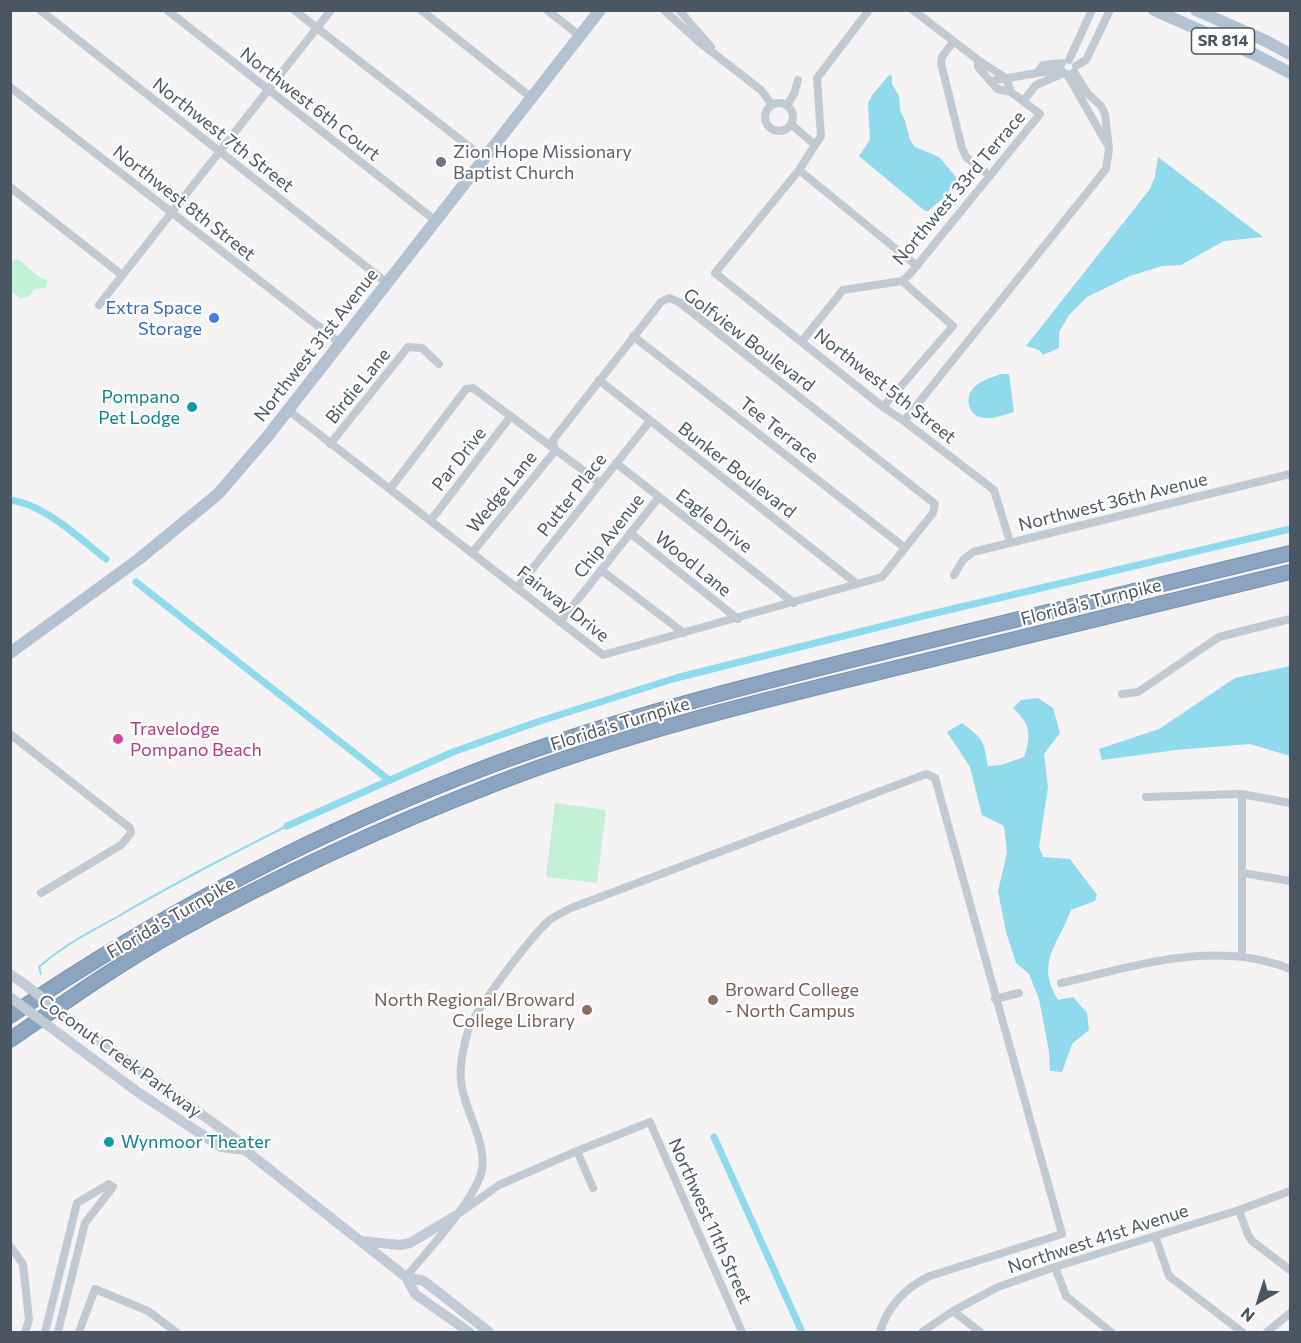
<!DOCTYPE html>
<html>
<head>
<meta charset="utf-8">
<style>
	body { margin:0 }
	#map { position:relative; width:1301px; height:1343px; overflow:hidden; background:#f5f3f3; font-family:Commissioner,sans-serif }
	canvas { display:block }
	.frame { position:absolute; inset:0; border:12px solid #4a5661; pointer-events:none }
	.north { position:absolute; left:1229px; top:1271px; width:60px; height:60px; -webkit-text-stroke:4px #fff; paint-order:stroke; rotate:219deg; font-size:16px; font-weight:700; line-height:24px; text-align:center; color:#4a5661 }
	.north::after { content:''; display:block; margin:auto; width:21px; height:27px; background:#4a5661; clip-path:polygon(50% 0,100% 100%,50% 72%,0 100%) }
</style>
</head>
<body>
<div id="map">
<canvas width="1301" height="1343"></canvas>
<div class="frame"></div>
<div class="north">N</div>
</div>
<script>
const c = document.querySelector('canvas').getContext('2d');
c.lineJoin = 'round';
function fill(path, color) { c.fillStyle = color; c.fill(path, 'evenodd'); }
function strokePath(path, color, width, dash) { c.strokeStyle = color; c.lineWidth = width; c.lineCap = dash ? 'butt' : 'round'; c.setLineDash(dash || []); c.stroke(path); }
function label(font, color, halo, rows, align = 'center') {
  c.font = font + ' Commissioner,sans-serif'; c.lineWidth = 4.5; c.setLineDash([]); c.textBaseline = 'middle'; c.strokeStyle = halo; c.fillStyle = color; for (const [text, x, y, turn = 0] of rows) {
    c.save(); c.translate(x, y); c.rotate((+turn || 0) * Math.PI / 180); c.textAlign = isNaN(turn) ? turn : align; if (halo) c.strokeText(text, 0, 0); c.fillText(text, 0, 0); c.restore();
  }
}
fill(new Path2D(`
	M15,259L19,260L38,276L47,280V285L45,288L35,289L27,298L24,297L21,299L11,291L12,283L11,281V266Z
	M555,803L606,810L597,883L546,877Z`), '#c3f1d5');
fill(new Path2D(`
	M889,75L892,76V84L899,96L900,110L905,121L910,140L915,147L939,157L956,177L957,181L942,199L928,211H925L859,156L870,140L868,103L873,94Z
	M1158,157L1263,237L1224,241L1181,265L1162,266L1130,276L1087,297L1069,315L1059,332V348L1043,355L1039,350L1026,346L1150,189L1155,176Z
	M1001,374H1009L1014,412C1005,414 995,419 986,418C966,418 963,393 978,384C985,379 993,377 1001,374Z
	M1290,666V756L1250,744L1176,750L1102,760L1099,749L1159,729L1235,678Z
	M1038,698L1053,708L1060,733L1044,754L1048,787L1039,847L1043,857L1070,859L1097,895L1095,901L1071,910C1058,945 1035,963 1058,1000L1073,997L1087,1013L1089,1030L1072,1044L1062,1072L1050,1071L1049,1051L1039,999L1029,974L1016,963L1006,932L998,891L1007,853L1004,826L982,815L970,767L947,732L962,723C984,740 983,739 988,766L1001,765L1024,757C1032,734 1030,724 1013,708L1021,700Z`), '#90daee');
strokePath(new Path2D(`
	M41,974L39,967C62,946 90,932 117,917C173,884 229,855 287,826`), '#90daee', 2);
strokePath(new Path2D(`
	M10,500C44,504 79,538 106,559
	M136,582L389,780
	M287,826L453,752L537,722L676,678L923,616L1290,529
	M714,1137L802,1332`), '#90daee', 7);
const motorway = new Path2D(`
	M10,1016C160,914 322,829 492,765C623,716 759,683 896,649C1027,617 1159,585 1290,553
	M10,1040C65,1002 120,963 178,931C281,874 388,825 497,783C624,734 756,702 888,670C1022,637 1156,605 1290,572`);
strokePath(motorway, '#7690ad', 16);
strokePath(new Path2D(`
	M40,10L387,283
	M167,10L436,221
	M294,10L485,159
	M421,10L532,98
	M547,10L580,36
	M664,10L699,42L761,90L772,105
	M679,10L711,47
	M869,10L817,78L821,136L799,170L715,273L883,407L904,421L994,490L1010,542
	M953,42L942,57L941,63L962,148L966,157L990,176
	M978,60V67L997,89L1011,92
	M1069,60L1092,10
	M1076,66L1086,60L1110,10
	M1037,73L1043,65L1062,63
	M1067,74L1107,144
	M990,81L1061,69
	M10,87L340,343
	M1024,100L1036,85L1064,73
	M765 117a14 14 0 1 1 28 0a14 14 0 1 1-28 0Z
	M787,105L794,94L798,80
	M792,125L815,145
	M799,170L917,266
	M10,187L122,275
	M99,305L331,10
	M633,336L905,548
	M802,341L843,290L902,281L910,274L1040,114L1011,92L1006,78L978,60L913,10
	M599,380L857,584
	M883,407L953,326L902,281
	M288,410L603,655L882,577L933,513L935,504L679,302L669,298L661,302L553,440L555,451L472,553
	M904,421L1106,169L1109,149L1105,114L1101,106L1088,94L1074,72
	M330,444L408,347L422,348L439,364
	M616,463L794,603
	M390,489L466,389L473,388L600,483
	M431,520L511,416
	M630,533L738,619
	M601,570L684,633
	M954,575L963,560L973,552L1290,474
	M517,588L650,421
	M560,622L659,497
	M1122,694L1138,692L1219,637L1290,619
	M10,734L130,828L131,833L121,845L41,893
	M1242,794V956
	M1146,797L1242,794L1290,803
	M1243,873L1290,881
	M1061,983C1136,966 1215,939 1290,969
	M995,999L1019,993
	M577,1151L593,1188
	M1239,1210L1248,1235L1252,1241L1290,1270
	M461,1212L499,1185L577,1151L650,1122L742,1332
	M1155,1236L1169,1276L1242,1332
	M10,1246L23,1264L29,1320L25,1332
	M1055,1267L1066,1296L1111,1332
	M406,1277C427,1251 475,1201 482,1170C487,1142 464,1110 461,1082C459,1066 464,1043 469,1028C477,1008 534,932 551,919C557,915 565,911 571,908L926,774L935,778L1062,1234L930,1276C906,1287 887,1307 880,1332
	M953,1311L980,1332
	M45,1332L77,1203L109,1184
	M58,1332L85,1223L113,1187
	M79,1332L95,1289L148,1311L176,1332
	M922,1332L953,1311L998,1287L1055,1267L1239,1210L1290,1191
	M1267,1332L1290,1313`), '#c1cad2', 8);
strokePath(new Path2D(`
	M10,974L23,983
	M72,1021L237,1140L245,1150L406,1277L415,1294L469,1332
	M62,1036L139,1093L221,1147L245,1150
	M361,1241L400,1245L410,1243L455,1216
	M406,1277L424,1281L489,1332`), '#c1cbd6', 10);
strokePath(new Path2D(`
	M1154,10L1256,55L1290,73
	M1196,10L1266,41L1290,54
	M10,653L139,559L218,494L267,437L600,10`), '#b3c2d1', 12);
strokePath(motorway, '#8ba5c1', 14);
strokePath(new Path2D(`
	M23,983L72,1021
	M10,997L62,1036`), '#c1cbd6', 10);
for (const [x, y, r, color] of [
	[441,162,6,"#6b7280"],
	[214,318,6,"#3f7fe0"],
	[192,407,6,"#0f9aa8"],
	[118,739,6,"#d1479c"],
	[713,1000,6,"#8d6e63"],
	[587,1010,6,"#8d6e63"],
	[109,1142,6,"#0f9aa8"]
]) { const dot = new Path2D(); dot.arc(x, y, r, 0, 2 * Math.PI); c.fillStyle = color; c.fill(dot); strokePath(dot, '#fff', 2); }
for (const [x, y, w] of [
	[1223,41,63]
]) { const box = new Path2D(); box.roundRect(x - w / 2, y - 13, w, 26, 4.5); c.fillStyle = '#fff'; c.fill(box); strokePath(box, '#4a5661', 1.5); }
label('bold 16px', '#4a5661', null, [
	["SR 814",1223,41]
]);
label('18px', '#4a5661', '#fff', [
	["Northwest 6th Court",310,104,38],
	["Northwest 7th Street",223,135,38],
	["Northwest 33rd Terrace",959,188,-50],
	["Northwest 8th Street",184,203,38],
	["Golfview Boulevard",749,340,37],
	["Northwest 31st Avenue",316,345,-52],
	["Birdie Lane",358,386,-51],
	["Northwest 5th Street",885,386,38],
	["Tee Terrace",779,430,38],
	["Par Drive",459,459,-52],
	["Bunker Boulevard",737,470,38],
	["Wedge Lane",502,492,-51],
	["Putter Place",572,495,-52],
	["Northwest 36th Avenue",1113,502,-14],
	["Eagle Drive",714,521,38],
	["Chip Avenue",609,536,-52],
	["Wood Lane",693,564,39],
	["Florida's Turnpike",1091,602,-14],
	["Fairway Drive",563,604,38],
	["Florida's Turnpike",620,724,-17],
	["Florida's Turnpike",171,918,-30],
	["Coconut Creek Parkway",120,1056,36],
	["Northwest 11th Street",710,1221,66],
	["Northwest 41st Avenue",1098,1239,-18]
]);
label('18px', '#5b616d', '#fff', [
	["Zion Hope Missionary",453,152],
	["Baptist Church",453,173]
], 'left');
label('18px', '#366cbe', '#fff', [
	["Extra Space",202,308],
	["Storage",202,329]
], 'right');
label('18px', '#0d838f', '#fff', [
	["Pompano",180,397],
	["Pet Lodge",180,418],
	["Wynmoor Theater",121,1142,"left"]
], 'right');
label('18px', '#b23c85', '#fff', [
	["Travelodge",130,729],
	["Pompano Beach",130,750]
], 'left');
label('18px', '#785e54', '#fff', [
	["Broward College",725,990],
	["- North Campus",725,1011],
	["North Regional/Broward",575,1000,"right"],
	["College Library",575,1021,"right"]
], 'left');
</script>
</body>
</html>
